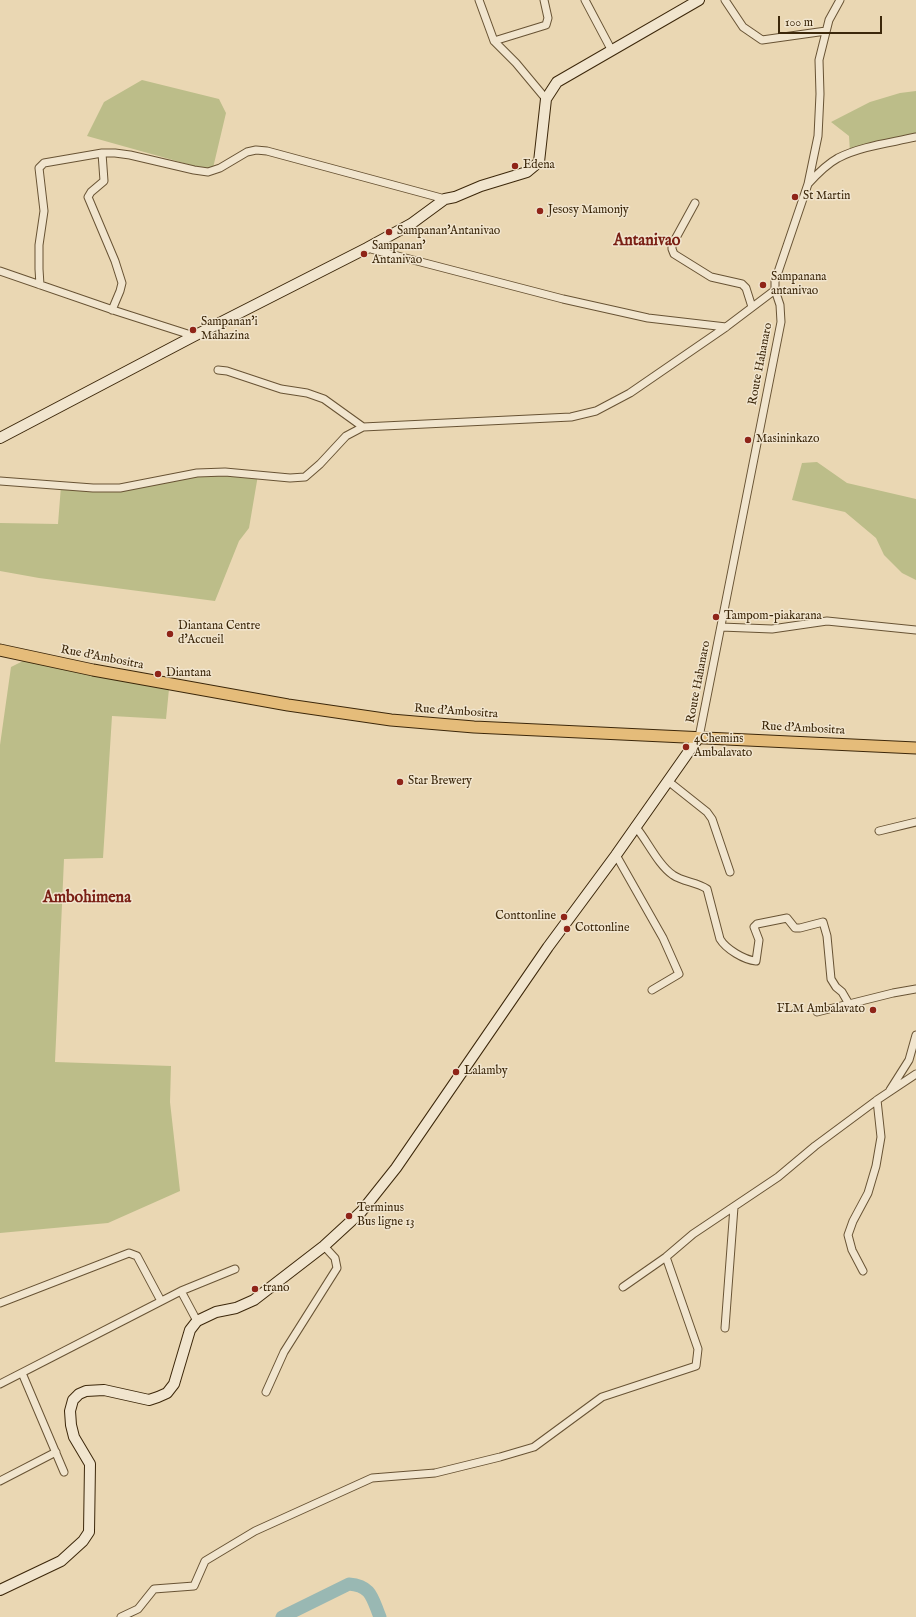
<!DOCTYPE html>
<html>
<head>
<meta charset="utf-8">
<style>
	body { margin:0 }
	#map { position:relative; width:916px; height:1617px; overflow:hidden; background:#ead7b3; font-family:"IM FELL English",serif }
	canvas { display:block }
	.scale { position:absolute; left:778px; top:16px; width:104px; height:18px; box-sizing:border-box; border:2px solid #3c270a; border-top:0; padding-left:5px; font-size:12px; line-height:14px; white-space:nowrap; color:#3c270a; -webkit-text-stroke:3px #f1e5ce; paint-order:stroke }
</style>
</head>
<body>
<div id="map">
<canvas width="916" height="1617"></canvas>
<div class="scale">100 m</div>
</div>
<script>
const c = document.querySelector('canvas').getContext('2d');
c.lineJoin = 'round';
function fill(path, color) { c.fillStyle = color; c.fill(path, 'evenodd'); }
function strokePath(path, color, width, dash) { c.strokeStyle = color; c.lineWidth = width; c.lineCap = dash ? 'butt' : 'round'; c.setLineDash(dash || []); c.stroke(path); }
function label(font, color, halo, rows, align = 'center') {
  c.font = font + ' "IM FELL English",serif'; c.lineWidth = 3; c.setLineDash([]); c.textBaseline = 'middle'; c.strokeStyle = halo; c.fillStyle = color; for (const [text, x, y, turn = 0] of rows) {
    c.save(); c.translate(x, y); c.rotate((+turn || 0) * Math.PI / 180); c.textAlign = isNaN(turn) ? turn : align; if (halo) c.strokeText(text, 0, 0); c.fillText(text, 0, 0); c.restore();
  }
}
fill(new Path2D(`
	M142,80L219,99L226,113L213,168L205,169L87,136L104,102Z
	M916,91V137L850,153L849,136L831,122L870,102L900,93Z
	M817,462L847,483L916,499V580L902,573L884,555L876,538L845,512L792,500L802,463Z
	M197,473L258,475L249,528L239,541L215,601L39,578L0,571V523L58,524L61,486L120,488Z
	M23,661L65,668L169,689L166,719L112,716L103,858L64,859L55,1062L171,1066L170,1102L180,1191L108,1223L0,1233V745L11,667Z`), '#bcbd89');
strokePath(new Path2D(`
	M282,1617L349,1584C372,1586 372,1598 380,1617`), '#99b8b3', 13);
const street = new Path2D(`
	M479,0L494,41L516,63L546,99
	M585,0L612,51
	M725,0L743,27L762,40L826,31
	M494,41L546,25L548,18L544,0
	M102,153L104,181L91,192L88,197L115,261L122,283L120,291L112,310
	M808,184C817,174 827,164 838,158C862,146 890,143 916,137
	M695,203L672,245V249L674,254L711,277L742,284L746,288L752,307
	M367,248L563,299L648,318L726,327
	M0,271L116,311L194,336
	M40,285L39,269V245L44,211L39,168L44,163L102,153H115L130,155L194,170L208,172L220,168L247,152L256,150L267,151L445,199
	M218,370L227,371L281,389L307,393L324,399L363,427
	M0,481L93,488H120L197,473L225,472L290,478L305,477L320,464L346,436L363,427L571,417L596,411L630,393L726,327L775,290
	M721,627L772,629L827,621L916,630
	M699,737L781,322L780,305L775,290V281L808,184L818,136L820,94L819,60L829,20L840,0
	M668,781L707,812L712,819L730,872
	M635,826C647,840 658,865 673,875C683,882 697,882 707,889L720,939C726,949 744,960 756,961L759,940L754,927L757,924L787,918L795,928H800L823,922L827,936L831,979L836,987L842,992L849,1004
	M879,831L916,822
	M616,855L663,938L679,974L652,990
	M817,1012L893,993L916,989
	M890,1090L909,1060L916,1035
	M863,1271L852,1250L848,1235L853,1221L868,1193L876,1166L881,1137L877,1100
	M623,1287L666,1257L693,1234L778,1177L815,1146L877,1100L916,1074
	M181,1291L197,1321
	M0,1303L129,1253L137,1256L161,1301
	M725,1328L734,1207
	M22,1373L64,1472
	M0,1384L181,1291L235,1269
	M266,1392L284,1352L337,1268L335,1258L324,1246
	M0,1481L56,1452
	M121,1617L138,1609L154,1589L194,1586L205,1561L255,1531L372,1478L435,1473L500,1457L534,1447L602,1397L696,1366L698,1349L666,1257`);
const secondary = new Path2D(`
	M0,438L194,336L367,248L411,224L445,199L455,197L481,186L527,172L539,162L546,99L557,82L699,0
	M0,1590L61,1561L83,1541L89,1532L90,1464L74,1437L71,1425L70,1411L73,1400L79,1394L86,1391L104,1390L149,1400L158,1397L167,1393L174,1384L190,1330L197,1321L216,1312L236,1308L254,1300L324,1246L361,1212L396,1168L548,947L616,855L699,737`);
const primary = new Path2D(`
	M0,650L93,670L288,705L391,720L474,727L916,748`);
strokePath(street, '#685334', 9);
strokePath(secondary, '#3c270a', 12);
strokePath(primary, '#3c270a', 13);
strokePath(street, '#f1e5ce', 7);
strokePath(secondary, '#f1e5ce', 10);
strokePath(primary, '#e5bc7a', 11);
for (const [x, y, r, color] of [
	[515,166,4,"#8f2418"],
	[795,197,4,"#8f2418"],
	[540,211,4,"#8f2418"],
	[389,232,4,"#8f2418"],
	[364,254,4,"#8f2418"],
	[763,285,4,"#8f2418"],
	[193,330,4,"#8f2418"],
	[748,440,4,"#8f2418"],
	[716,617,4,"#8f2418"],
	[170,634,4,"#8f2418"],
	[158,674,4,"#8f2418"],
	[686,747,4,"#8f2418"],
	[400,782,4,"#8f2418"],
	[564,917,4,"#8f2418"],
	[567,929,4,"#8f2418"],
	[873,1010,4,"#8f2418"],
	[456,1072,4,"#8f2418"],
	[349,1216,4,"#8f2418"],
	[255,1289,4,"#8f2418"]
]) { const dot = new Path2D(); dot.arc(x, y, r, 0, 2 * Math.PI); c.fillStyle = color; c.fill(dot); strokePath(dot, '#f1e5ce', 1.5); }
label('12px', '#3c270a', '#f1e5ce', [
	["Edena",523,166],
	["St Martin",803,197],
	["Jesosy Mamonjy",548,211],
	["Sampanan'Antanivao",397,232],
	["Sampanan'",372,247],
	["Antanivao",372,261],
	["Sampanana",771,278],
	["antanivao",771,292],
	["Sampanan'i",201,323],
	["Mahazina",201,337],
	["Masininkazo",756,440],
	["Tampom-piakarana",724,617],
	["Diantana Centre",178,627],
	["d'Accueil",178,641],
	["Diantana",166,674],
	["4Chemins",694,740],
	["Ambalavato",694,754],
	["Star Brewery",408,782],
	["Conttonline",556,917,"right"],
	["Cottonline",575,929],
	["FLM Ambalavato",865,1010,"right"],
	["Lalamby",464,1072],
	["Terminus",357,1209],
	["Bus ligne 13",357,1223],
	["trano",263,1289]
], 'left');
label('12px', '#3c270a', '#f1e5ce', [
	["Route Hahanaro",761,364,-79],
	["Rue d'Ambositra",102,658,11],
	["Route Hahanaro",699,682,-79],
	["Rue d'Ambositra",456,712,4],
	["Rue d'Ambositra",803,729,3]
]);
label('bold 16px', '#7a1f14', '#f1e5ce', [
	["Antanivao",647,242],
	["Ambohimena",87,899]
]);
</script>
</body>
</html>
